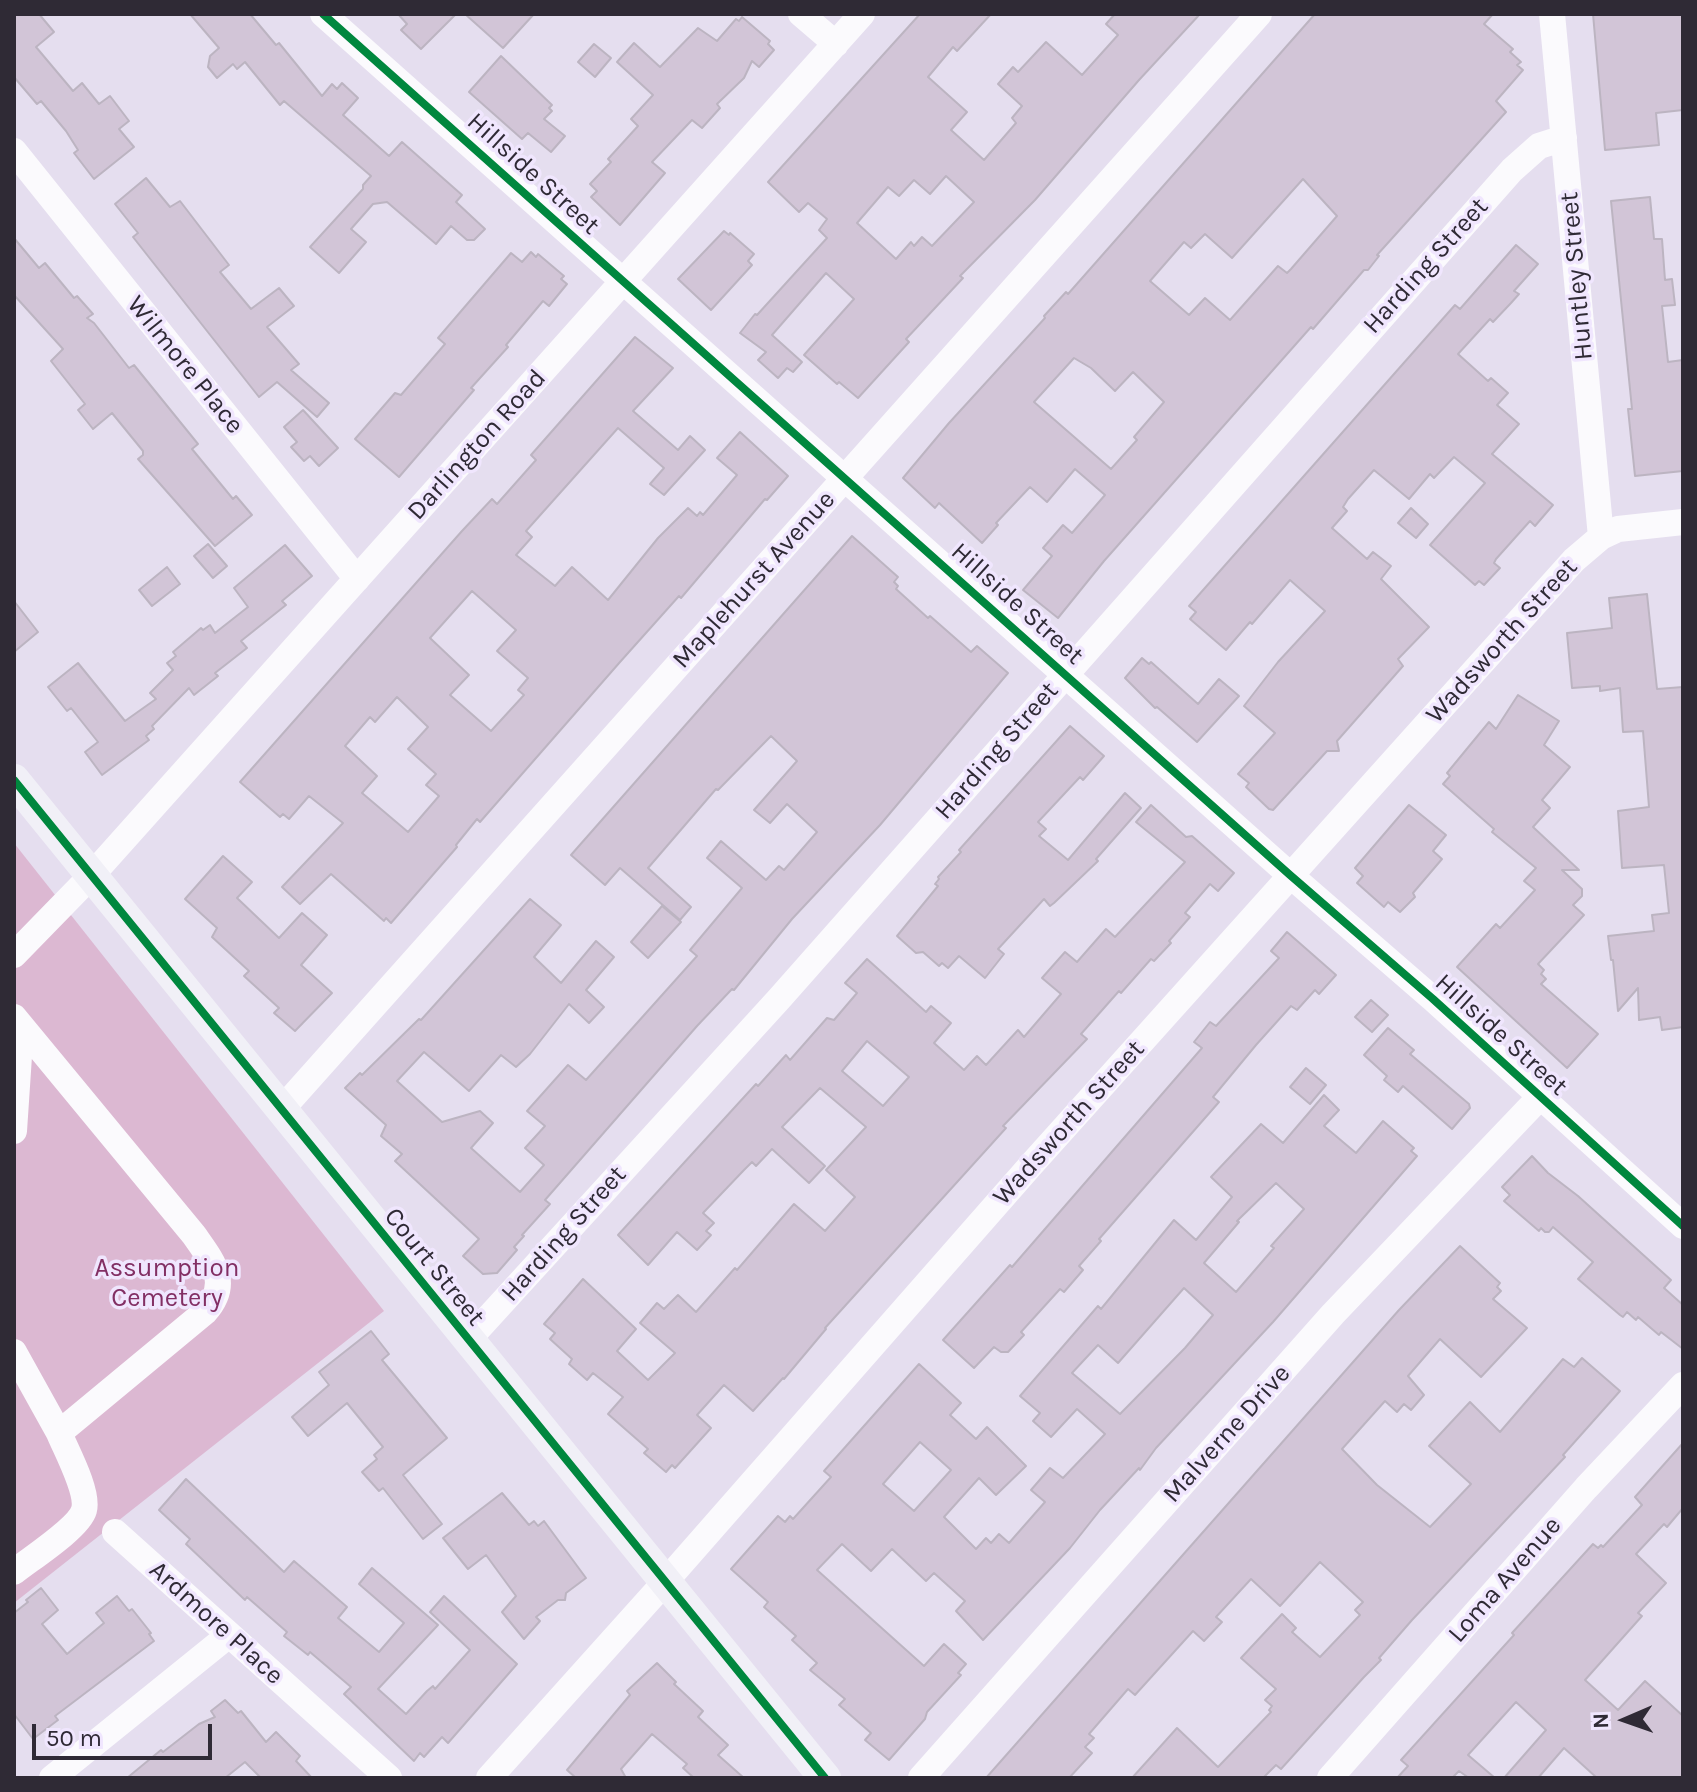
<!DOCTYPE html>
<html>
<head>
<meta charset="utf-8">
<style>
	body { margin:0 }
	#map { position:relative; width:1697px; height:1792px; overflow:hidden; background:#e5deef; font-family:Karla,sans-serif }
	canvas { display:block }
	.frame { position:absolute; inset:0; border:16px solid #2f2a35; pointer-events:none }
	.north { position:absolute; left:1585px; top:1680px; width:80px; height:80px; -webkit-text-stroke:6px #f0e6fe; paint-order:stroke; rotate:268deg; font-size:22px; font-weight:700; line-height:32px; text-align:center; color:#2f2a35 }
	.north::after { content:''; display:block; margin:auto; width:28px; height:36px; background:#2f2a35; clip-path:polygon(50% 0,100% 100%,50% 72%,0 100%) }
	.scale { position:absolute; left:32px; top:1724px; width:180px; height:36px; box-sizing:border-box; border:4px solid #2f2a35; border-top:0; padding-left:10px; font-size:24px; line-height:28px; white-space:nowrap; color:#2f2a35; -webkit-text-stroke:6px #f0e6fe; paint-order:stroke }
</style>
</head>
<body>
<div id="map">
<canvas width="1697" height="1792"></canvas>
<div class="frame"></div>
<div class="north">N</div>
<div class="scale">50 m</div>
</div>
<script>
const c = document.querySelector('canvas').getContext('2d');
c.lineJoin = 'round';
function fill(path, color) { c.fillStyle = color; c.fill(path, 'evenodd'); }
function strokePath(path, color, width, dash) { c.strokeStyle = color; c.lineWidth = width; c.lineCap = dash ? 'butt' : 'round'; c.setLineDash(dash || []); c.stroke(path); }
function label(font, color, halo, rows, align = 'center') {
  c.font = font + ' Karla,sans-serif'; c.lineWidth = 7; c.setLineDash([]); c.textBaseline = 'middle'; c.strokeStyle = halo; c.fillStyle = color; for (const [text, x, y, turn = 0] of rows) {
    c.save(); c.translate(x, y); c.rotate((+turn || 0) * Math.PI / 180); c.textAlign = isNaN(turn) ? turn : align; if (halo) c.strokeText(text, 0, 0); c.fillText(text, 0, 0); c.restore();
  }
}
fill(new Path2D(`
	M14,843L384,1311L14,1603Z`), '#dcb8d2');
const building = new Path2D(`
	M14,14H39L54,32L36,47L73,91L82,83L99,104L110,96L129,121L119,129L134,147L94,179L74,153L78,150L66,131L41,101L37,104L14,77Z
	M190,14H250L276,45L279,43L322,96L332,84L337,89L342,83L358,98L343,115L389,156L402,142L462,195L456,202L485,229L474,240H467L451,226L436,244L387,202L373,204L351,229L366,242L339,273L310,247L363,189V185L371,176L284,101L280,105L245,62L237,69L233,64L217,78L208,67L210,56L219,48Z
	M398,14H456L421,49L401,30L407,24Z
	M465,14H534L503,48Z
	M920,14H991L957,51L953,47L928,77L967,112L951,130L984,160L1016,123L1012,118L1022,106L998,84L1013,67L1018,72L1046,42L1082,75L1118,35L1106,24L1115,14H1200L1139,80L1035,200L960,276L963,278L906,339L909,342L858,398L839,382L837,384L804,355L854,299L826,273L772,335L802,362L793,372L787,368L778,378L758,360L766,352L740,333L755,314L757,315L827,238L819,230L827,219L808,203L799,212L768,182ZM946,176L974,202L932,246L922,237L914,246L911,242L896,259L857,223L888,187L899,196L914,180L930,194Z
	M1315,14H1493L1484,24L1513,49L1510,52L1521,62L1517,65L1523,70L1496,101L1506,112L1377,255L1379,256L1368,270H1364L1313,329L1311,327L1104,561L1058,618L1023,590L1052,556L1043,548L1063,525L1072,533L1105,495L1075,469L1047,502L1030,487L996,523L998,525L982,543L939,503L935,508L903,478L949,423L1045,318L1044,316L1066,292L1068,294ZM1303,179L1337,216L1291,269L1287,273L1278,266L1230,320L1205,298L1189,315L1150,281L1184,242L1191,248L1205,234L1232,258ZM1074,358L1091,368L1115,391L1133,372L1164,402L1134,437L1137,440L1111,469L1034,402Z
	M1593,14H1683V110L1656,113L1659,145L1605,150Z
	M742,17L770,41L768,44L774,50L759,67L752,61L744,78L717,104L720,108L702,128L692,120L652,162L665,173L620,225L591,197L597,191L590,184L611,162L608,159L638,126L631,119L653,95L617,62L634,43L660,67L698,28L717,41L736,19L739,21Z
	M594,44L611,58L595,77L578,62Z
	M501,56L552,105L549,108L552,111L544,119L565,136L551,152L528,133L522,139L469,92Z
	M146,178L170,207L180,201L229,265L220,272L251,309L279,288L294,306L267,327L299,364L291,370L329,403L317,417L277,382L259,397L133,237L138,233L115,204Z
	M1650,197L1654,239H1662L1665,280L1672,279L1675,305L1662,306L1668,362L1683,360V471L1635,476L1628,409H1632L1611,201Z
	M724,231L729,235L730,233L754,254L748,261L752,265L711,310L678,279Z
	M14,238L39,268L45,263L74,298L77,296L93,314L87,318L94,323L129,368L134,365L198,444L192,449L233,499L236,496L252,515L215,546L138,459L143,455V451L112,413L93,429L78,410L85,404L51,361L63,349L14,295Z
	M1516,245L1538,264L1514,291L1519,294L1511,303L1493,322L1490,319L1458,354L1488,381L1491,378L1508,393L1497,405L1519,424L1492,454L1553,505L1535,526L1530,521L1496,559L1494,563L1500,568L1484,585L1479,581L1475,585L1430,545L1485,483L1454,457L1434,478L1430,474L1409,499L1374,470L1348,499L1343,507L1347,511L1332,528L1367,559L1373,552L1391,566L1381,579L1429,627L1398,659L1403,666L1337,741L1339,751H1327L1273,810L1269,809L1246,787L1249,783L1238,774L1275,733L1244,706L1278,662L1325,611L1290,580L1252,624L1250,622L1226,650L1190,619L1196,612L1189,606L1455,305L1460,309Z
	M531,252L536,257L538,254L564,276L561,279L567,284L549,306L543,301L506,345L508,347L471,388L474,390L399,477L355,439L395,393L401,395L445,344L438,338L511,253L522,262Z
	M635,337L673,368L633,411L678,450L690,436L705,450L664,495L650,484L664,468L618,428L526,531L532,537L516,555L555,586L572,567L608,600L658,538L688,508L697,516L700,512L703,515L737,475L717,458L740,432L788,476L767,500L765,499L681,598L679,596L620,662L480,822L477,819L456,845L457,847L391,923L386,918L384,921L331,874L300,904L282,887L343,823L309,796L289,819L283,814L280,817L240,782L462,531L492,499L497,504L536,460L531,455ZM472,591L516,630L497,651L528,678L518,690L524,695L491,731L450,695L469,675L430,638ZM397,697L428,727L408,749L436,774L426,785L439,796L408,832L362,793L377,776L345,746L370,717L375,722Z
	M303,410L338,448L319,466L310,456L304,461L291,447L297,442L284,427Z
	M1411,508L1428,524L1416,538L1398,523Z
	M852,536L898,577L894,582L898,586L896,589L928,618L930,616L971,652L977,646L1008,673L880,825L792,919L734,990L732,989L697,1026L545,1200L550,1204L522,1235L524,1236L514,1247L517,1250L497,1273L483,1274L463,1256L479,1239L395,1161L402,1154L381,1136L386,1125L345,1088L360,1073L362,1075L419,1019L421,1020L530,899L561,925L534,957L561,983L596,941L614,957L586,990L604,1007L589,1023L569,1004L530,1054L516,1067L501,1055L469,1091L424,1052L397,1081L442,1122L480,1111L493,1123L471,1148L520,1192L544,1165L525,1148L545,1126L527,1111L568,1065L586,1080L697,956L690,950L742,888L707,858L721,841L766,880L779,866L784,870L817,832L787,804L770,823L754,810L797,761L771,736L718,790L716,789L648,868L691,907L680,920L620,868L605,885L571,855Z
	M208,544L227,566L213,578L194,556Z
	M285,545L312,576L282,601L286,605L241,641L247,648L215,673L218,676L194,695L189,688L152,726L154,729L146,736L149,740L102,775L85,752L98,742L71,708L67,711L48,687L78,663L125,721L156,699L150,693L173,670L167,663L176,656L173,652L201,628L203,630L210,625L215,633L248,607L234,588Z
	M167,567L180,584L152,606L139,590Z
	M1647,594L1657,689L1683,687V1027L1662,1030L1660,1017L1639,1020L1638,988L1618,1011L1613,960H1611L1608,936L1654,931L1652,915L1669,913L1664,865L1622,868L1618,811L1649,807L1643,731L1623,732L1620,688L1600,691V686L1572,688L1567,633L1612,628L1609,598Z
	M14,601L38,632L14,652Z
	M1142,658L1149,664L1151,662L1198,704L1219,679L1239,696L1197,742L1157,707L1155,708L1125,678Z
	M1518,695L1559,721L1544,745L1570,767L1542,800L1550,808L1533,827L1579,870H1562L1582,889V896L1573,905L1584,915L1538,964L1544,970L1541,974L1546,979L1541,984L1598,1034L1567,1068L1457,967L1496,924L1500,928L1535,890L1524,881L1536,868L1492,832L1494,829L1443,784L1450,776L1447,773L1489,722L1496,729Z
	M1070,726L1104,756L1083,780L1080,777L1038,822L1046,829L1039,836L1068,860L1125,793L1141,808L1096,859L1098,861L1054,903L1050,906L1044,899L998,949L1004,954L985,978L959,956L948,968L942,963L939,966L923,952L916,953L897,936L938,886L935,884L939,879L938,877L961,852L959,850Z
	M1151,805L1186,837L1192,836L1234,873L1218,891L1210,884L1185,913L1190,917L1169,941L1171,943L1154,961L1151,959L1121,993L1119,991L1081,1034L1087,1039L1003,1126L1006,1128L825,1328L826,1329L784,1379L783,1378L753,1411L724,1385L697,1415L711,1428L675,1468L672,1465L666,1472L644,1453L648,1449L608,1414L623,1397L593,1373L587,1380L569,1364L572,1359L550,1339L555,1333L544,1324L583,1279L636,1329L617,1351L648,1380L675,1353L640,1323L657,1303L664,1309L678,1295L696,1312L735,1268L737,1270L794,1204L825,1231L855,1197L826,1170L866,1127L820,1088L782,1127L825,1166L809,1183L772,1149L756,1166L752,1162L744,1170L703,1213L714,1223L706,1231L711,1235L697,1250L677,1232L648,1265L618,1235L756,1084L758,1086L786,1055L790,1060L827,1018L834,1020L857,993L845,983L867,959L926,1012L931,1006L951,1023L934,1043L964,1070L977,1056L986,1065L1018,1030L1024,1037L1061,994L1042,978L1065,952L1077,962L1106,929L1115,937L1185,862L1136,822ZM867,1041L909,1077L883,1106L842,1071Z
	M1409,805L1446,835L1433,851L1442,859L1413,893L1415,897L1400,912L1388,902L1384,907L1357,883L1363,876L1355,868Z
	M223,856L252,882L237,898L279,938L302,913L327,935L301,965L332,993L295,1031L274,1013L279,1008L244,976L249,971L212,937L217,928L185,899Z
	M662,906L681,922L648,958L631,942Z
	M1287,932L1336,975L1319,994L1315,990L1297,1010L1291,1006L1256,1045L1213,1097L1219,1102L1099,1239L1101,1241L1079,1266L1083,1270L1064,1292L1060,1289L1021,1332L1024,1335L1008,1352H1001L994,1347L974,1368L943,1340L1010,1265L1012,1267L1202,1048L1194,1042L1210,1022L1216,1026L1279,958L1271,951Z
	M1371,1000L1388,1015L1372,1032L1355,1017Z
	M1388,1028L1414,1050L1410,1054L1469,1104L1470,1108L1452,1129L1403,1086L1398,1092L1384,1080L1387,1076L1364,1055Z
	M1306,1068L1326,1085L1310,1104L1290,1087Z
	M1324,1095L1339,1110L1324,1126L1356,1153L1383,1121L1414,1148L1411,1151L1417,1156L1273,1322L1156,1448L1140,1470L1139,1468L1100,1510L1070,1548L983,1640L956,1611L965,1601L934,1573L926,1581L892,1549L871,1571L842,1544L817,1570L924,1666L944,1644L966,1664L958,1673L961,1675L927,1712L925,1719L889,1760L865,1740L871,1733L839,1705L845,1699L810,1670L817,1663L792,1640L796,1636L764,1607L768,1602L731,1569L778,1516L785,1522L790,1516L793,1519L831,1477L824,1471L919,1364L961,1403L950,1415L976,1439L987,1427L1026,1466L996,1495L979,1478L944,1517L976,1549L986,1538L991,1543L999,1534L1009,1543L1045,1502L1031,1490L1050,1468L1063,1478L1105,1434L1077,1409L1051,1437L1033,1421L1040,1413L1020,1396L1098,1306L1101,1309L1174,1220L1196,1240L1232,1197L1211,1177L1261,1124L1283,1143ZM1276,1183L1304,1209L1271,1246L1274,1248L1236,1292L1204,1263L1239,1222L1237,1221ZM1184,1288L1213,1315L1185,1348L1120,1414L1072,1373L1098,1345L1118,1363ZM920,1442L951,1470L914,1511L883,1484Z
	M1532,1156L1548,1173L1578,1196L1671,1280L1664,1288L1683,1305V1349L1661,1332L1659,1335L1638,1317L1636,1320L1627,1312L1623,1317L1620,1315L1578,1279L1593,1262L1553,1227L1549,1232H1545L1541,1228L1539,1231L1504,1201L1510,1195L1502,1187Z
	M1460,1246L1500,1283L1497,1287L1501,1291L1493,1299L1527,1328L1481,1377L1440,1339L1408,1376L1424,1395L1411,1410L1404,1404L1397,1412L1385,1401L1342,1449L1377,1485L1430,1527L1471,1484L1429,1446L1470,1402L1500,1432L1563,1359L1574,1367L1582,1358L1620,1391L1563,1455L1565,1457L1412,1620L1379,1658L1381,1660L1364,1677L1281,1769L1276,1765L1263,1778H1132L1177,1728L1218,1767L1271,1712L1269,1710L1272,1706L1265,1700L1276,1689L1241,1658L1282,1614L1296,1628L1292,1632L1320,1657L1360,1615L1355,1610L1363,1602L1320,1562L1280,1606L1251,1579L1216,1617L1222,1622L1204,1641L1193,1631L1135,1695L1128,1689L1089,1734L1094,1738L1085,1747L1092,1753L1069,1778H986L1399,1310Z
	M371,1331L389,1354L382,1360L447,1438L403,1475L442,1524L423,1539L383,1488L379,1491L362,1472L377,1459L374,1455L383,1447L347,1403L308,1436L292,1417L329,1385L319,1372Z
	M1683,1443V1508L1667,1527L1664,1524L1636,1554L1666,1583L1638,1613L1642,1616L1585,1680L1618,1710L1645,1681L1683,1716V1778H1597L1564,1748L1538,1778H1504L1546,1730L1516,1702L1468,1755L1495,1778H1469L1459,1771L1452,1778H1397L1408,1766L1401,1760L1514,1635L1512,1633L1593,1544L1598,1548L1601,1545L1603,1547L1642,1505L1635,1497Z
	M186,1479L284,1572L294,1561L347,1607L338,1618L379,1652L404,1623L359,1584L372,1568L438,1625L378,1689L406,1714L427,1691L433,1686L435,1689L470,1650L430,1612L444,1596L517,1664L448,1743L442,1737L424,1757L420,1753L414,1761L344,1694L351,1687L310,1652L308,1655L284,1636L287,1632L247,1597L245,1600L186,1544L190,1539L159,1510Z
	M502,1493L529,1525L534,1521L538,1526L544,1521L586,1578L566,1593L565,1600H558L536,1617L540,1621L524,1639L502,1612L516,1596L486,1555L468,1569L443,1538Z
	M41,1588L58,1610L42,1624L67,1654L104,1623L96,1613L117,1596L129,1611L132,1609L151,1633L149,1634L154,1641L55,1716L58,1720L33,1739L14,1714V1613L28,1602L26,1600Z
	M657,1663L676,1682L674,1684L703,1711L698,1717L728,1745L718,1755L744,1778H694L683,1768L687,1764L652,1734L621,1769L626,1778H576L567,1770L630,1695L627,1691Z
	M225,1700L238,1713L241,1711L266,1742L276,1732L300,1756L296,1761L312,1778H261L245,1762L225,1778H127L161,1750L163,1752L199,1724L215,1717L211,1711Z`);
fill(building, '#d2c5d7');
strokePath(building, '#bcb4c1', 2);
strokePath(new Path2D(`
	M323,14L1290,875L1433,999L1683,1226
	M801,14L836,44
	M1552,14L1601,537
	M14,151L357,579
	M14,955L91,876L862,14
	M14,1017L194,1235C213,1262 231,1283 205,1312L59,1433C66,1450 89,1492 84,1510C79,1528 30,1559 14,1572
	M281,1110L1259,14
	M14,1131L21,1026
	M468,1340L779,999L1512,170L1539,146L1564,138
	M14,1352L59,1433
	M115,1532L389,1778
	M52,1778L229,1635
	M489,1778L665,1582L1031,1165L1574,560L1601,537L1618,529L1683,522
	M921,1778L1333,1314L1540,1097
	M1330,1778L1586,1488L1683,1385`), '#fbfafd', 26);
strokePath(new Path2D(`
	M14,780L825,1778`), '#f1f0f7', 32);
strokePath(new Path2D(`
	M323,14L1290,875L1433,999L1683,1226
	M14,780L825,1778`), '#00873e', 8);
label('26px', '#2f2a35', '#f0e6fe', [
	["Hillside Street",533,174,42],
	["Harding Street",1426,266,-48],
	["Huntley Street",1577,276,-95],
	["Wilmore Place",185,365,51],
	["Darlington Road",477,445,-48],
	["Maplehurst Avenue",754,580,-48],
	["Hillside Street",1017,604,42],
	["Wadsworth Street",1502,641,-48],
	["Harding Street",997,751,-49],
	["Hillside Street",1501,1035,42],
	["Wadsworth Street",1069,1123,-48],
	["Harding Street",564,1234,-48],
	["Court Street",434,1267,51],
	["Malverne Drive",1227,1434,-48],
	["Loma Avenue",1505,1580,-49],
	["Ardmore Place",216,1623,42]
]);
label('26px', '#822f64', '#f0e6fe', [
	["Assumption",167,1269],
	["Cemetery",167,1299]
]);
</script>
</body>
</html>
